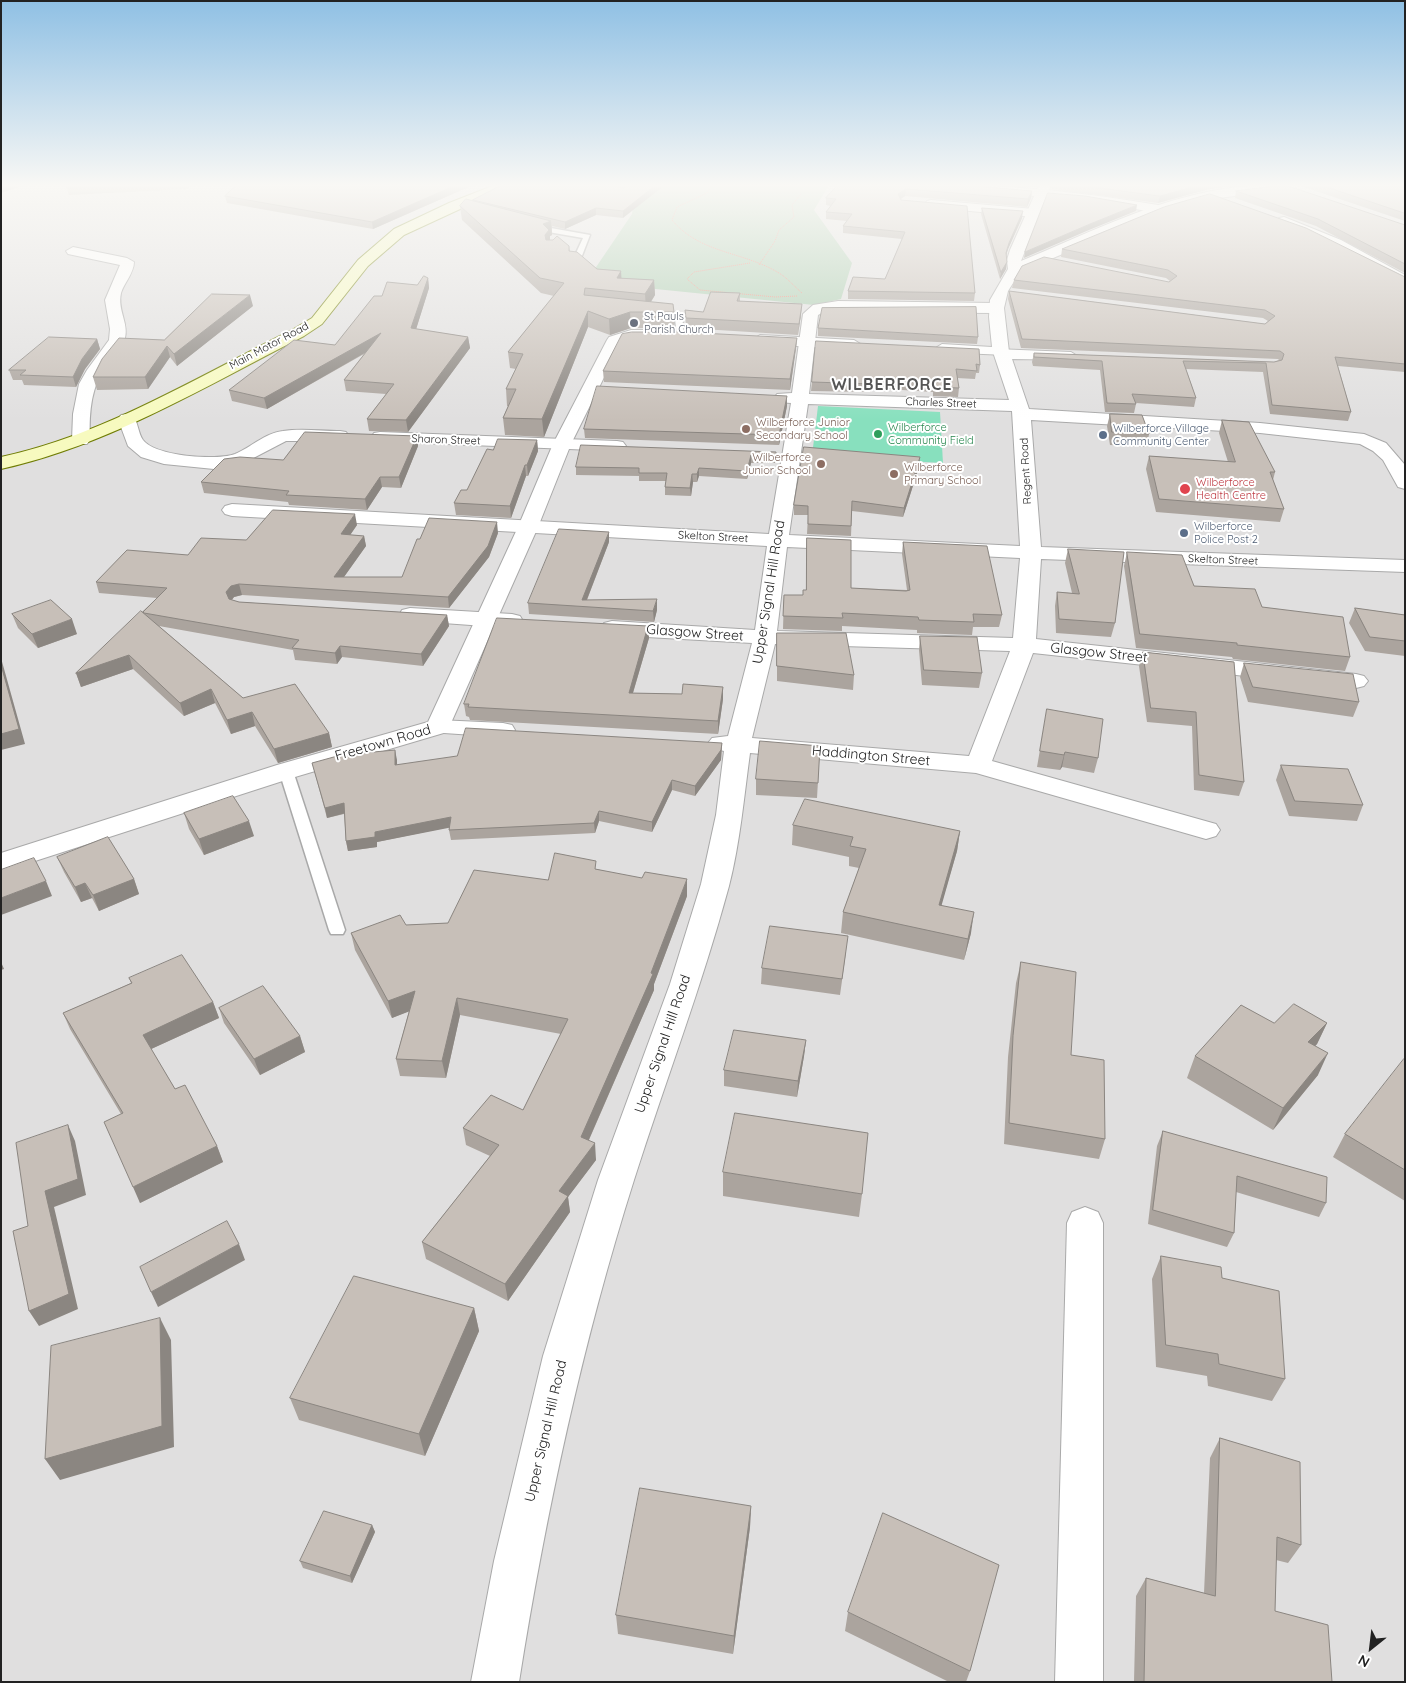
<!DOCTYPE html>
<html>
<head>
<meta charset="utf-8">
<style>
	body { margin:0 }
	#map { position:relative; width:1406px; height:1683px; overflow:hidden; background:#f2efe9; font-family:Quicksand,sans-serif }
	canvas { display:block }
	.frame { position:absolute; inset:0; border:2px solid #222; pointer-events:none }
	.north { position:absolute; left:1346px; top:1623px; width:50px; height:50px; -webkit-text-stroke:4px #fff; paint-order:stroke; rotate:209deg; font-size:14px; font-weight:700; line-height:20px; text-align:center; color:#222 }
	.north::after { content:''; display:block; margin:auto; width:18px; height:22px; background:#222; clip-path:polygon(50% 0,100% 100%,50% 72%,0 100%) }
</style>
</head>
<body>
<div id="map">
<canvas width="1406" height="1683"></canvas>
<div class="frame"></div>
<div class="north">N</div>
</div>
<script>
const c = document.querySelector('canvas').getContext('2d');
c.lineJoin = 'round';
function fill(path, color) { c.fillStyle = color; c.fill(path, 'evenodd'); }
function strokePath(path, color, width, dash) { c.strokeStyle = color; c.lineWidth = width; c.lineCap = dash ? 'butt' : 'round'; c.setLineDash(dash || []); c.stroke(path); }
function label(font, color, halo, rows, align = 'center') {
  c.font = font + ' Quicksand,sans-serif'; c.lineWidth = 4; c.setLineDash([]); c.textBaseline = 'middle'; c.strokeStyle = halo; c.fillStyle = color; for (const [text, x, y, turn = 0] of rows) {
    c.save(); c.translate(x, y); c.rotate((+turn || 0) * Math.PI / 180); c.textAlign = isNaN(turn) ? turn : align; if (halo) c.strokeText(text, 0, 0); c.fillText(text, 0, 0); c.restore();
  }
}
fill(new Path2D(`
	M1,185H1405V1682H1Z`), '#e0dfdf');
fill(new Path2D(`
	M636,185H829L814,210L852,263L841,299L814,305L586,282L632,214Z`), '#aacbaf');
fill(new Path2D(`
	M818,406L940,412L943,463L812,456Z`), '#88e0be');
const service = new Path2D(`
	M534,225L590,235L578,266L571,264L583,238L531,229Z
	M651,310L682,315L684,337L677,335L675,319L651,314Z
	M286,767L293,771L345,930L343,934H331L329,930L279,771Z`);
const minor = new Path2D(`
	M944,185C1017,185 1087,193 1158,205L1164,209L1158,213L1084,200L950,189Z
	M931,200L1034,209L1040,213L1034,217L927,207L925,204L927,201Z
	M1284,217L1341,240L1405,275V285L1331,246L1279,224L1278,221L1279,218Z
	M73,247L127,258L134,262C134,273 124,283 121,293C117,310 129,323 125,338C122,351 111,359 104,370C90,389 89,418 90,440L87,444H75L72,440L73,414L79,384L87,370L109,340L110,329L105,300L120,265L68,254L66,251Z
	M838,301L994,303L1002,308L994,313L824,312L818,315L809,394L1009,400L993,352L995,349L1071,352L1079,357L1077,360L1012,359L1029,409L1260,423L1364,434L1386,443L1405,465V489L1398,487L1383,460L1373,451L1360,444L1260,433L1031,420L1041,547L1405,560V572L1041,559L1036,639L1356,674L1364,676L1368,681L1364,686L1356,688L1033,653L992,761L1216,824L1220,830L1216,836L1206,839L976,773L750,753C744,797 740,843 729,886C702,986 665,1082 634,1180C582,1344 546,1512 519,1682H471L494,1561L543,1356L598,1180L670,984L701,884L716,815L724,751L712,748L708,743L712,738L728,736L752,643L612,635L604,633L601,628L604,623L612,621L755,630L767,546L232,516L225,514L222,510L225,506L232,504L769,534L791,403L777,402L774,398L777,394L792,393L803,314L813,305ZM808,404L1012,411L1020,546L789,535ZM787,547L1020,558L1013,638L777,631ZM775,644L1010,651L969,756L752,738Z
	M127,414L133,415C138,422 138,433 143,440C155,456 216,461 235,454C250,448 265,433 283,431C301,428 321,431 340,431L346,432L349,436L346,440L340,441H286L238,466L214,469L164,464L141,457L128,446L118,419L121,415Z
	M380,432L617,441L623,442L626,446L623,450L617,451L374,441L371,437L374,433Z
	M410,608L512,614L520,616L523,621L520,626L512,628L402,620L399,615L402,610Z
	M438,720L503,723L512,725L515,730L512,735L503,737L429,732L426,727L429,722Z
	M1085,1207L1098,1212L1103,1223V1682H1055L1067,1223L1072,1212Z`);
const tertiary = new Path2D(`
	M1039,185H1051L1021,261C1082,236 1143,205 1207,192C1237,185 1269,185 1299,185L1293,189L1210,199L1162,212L1020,272L1008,291L1004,308L1009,352L1007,355L936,352L934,349L942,344L992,347L989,317L990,300L1008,269L1007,260L1010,250Z
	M631,330H657L665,335C660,342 632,340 621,343L571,444L538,527L447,732L295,777L1,872V853L277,765L428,722L518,527L553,444L607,340L609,337Z
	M760,335L854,340L862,345L854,350L754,343L752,340Z`);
const secondary = new Path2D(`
	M495,185H512L404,235L368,266L322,324L304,336C206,386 109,445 1,469V457C102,436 201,375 292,330L312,318L358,260L394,229L449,203Z`);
strokePath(service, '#a9a9a9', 3);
strokePath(minor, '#a9a9a9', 2);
strokePath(tertiary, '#a9a9a9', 2);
strokePath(secondary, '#707d05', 2);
strokePath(new Path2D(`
	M711,185L707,193L677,207L672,220C701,255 746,251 782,275C789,280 795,287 802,293
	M750,263L694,272L687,279L700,290L775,297L797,296
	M759,265L775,241L779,230L794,217L792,205L801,194`), '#fa8072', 1, [1, 1]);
fill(service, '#fff');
fill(minor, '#fff');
fill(tertiary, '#fff');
fill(secondary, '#f7fabf');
fill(new Path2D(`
	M69,185H192L187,189L69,195L67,188Z
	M473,185L373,229L227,203L225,196Z
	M838,185L1032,191L1031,198L1027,207L905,196L901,199L975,293L974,301L848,299V291L885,279L902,239L843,233V226L847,221L826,219V212L831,206L826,205V198Z
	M989,185H1038L1036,187Z
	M1051,185H1252L1230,186L1209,189L1158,203L1052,189Z
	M1300,185H1405V221L1301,186Z
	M617,186L624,188L623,218L596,215L565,229L552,226V235L550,236V240L569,246L570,251L597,269L621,271V278L654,280L655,295L651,302L674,312V328H631L610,335L588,327L544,437L505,435L503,418L508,406H507L506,389L516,369L510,368L508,352L554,296L541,293L462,220L460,206L473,201V200Z
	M1236,191L1405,225V273L1316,226L1235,198Z
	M982,208L1022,218L1008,249L1006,255V269L1000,279L981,214Z
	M1062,249L1405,277V372L1338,366L1351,412L1348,421L1270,414L1263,372L1186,369L1196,398L1194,407L1136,403V404L1134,413L1105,412L1100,370L1033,366L1032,362L1034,353L1274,362L1279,360L1278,359L1021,348L1008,299L1009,291L1265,324L1268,321L1263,318L1012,288L1014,280L1169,282L1170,281L1166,278L1061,257Z
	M428,278L429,288L416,329L468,337L470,348L408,432L369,431L367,419L386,394L346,391L344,380L364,354L267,409L232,401L229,390L335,345L382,296L417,285Z
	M740,293V301L801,314L798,335L686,328L685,310L703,312Z
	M253,306L177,366L170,357L148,389L97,390L93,377L164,340Z
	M818,328L978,337L977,344L818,336Z
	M797,338L796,348L790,390L604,382L603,371Z
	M97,339L100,349L85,369L76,387L24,385L22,380H13L9,370Z
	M979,349L980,365L979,373H976L975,379L957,378L959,388L958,397L933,396V392L872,388L871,392L811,391L812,382Z
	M787,396V406L779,445L585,438L584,429Z
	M1110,414L1149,434L1147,447L1110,445L1107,426Z
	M1222,420L1275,472L1273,480L1284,509L1280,522L1156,512L1146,469L1149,456L1228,462L1219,433Z
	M417,436L418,446L401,488L382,487L367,510L289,505L288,502L204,493L201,482L283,460Z
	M537,440L538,451L528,476H526L511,518L456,515L454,503L467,490Z
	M776,452L775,463H751L747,479L699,476L697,482H693L691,496L665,495V487L666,481H639V476L576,475V467Z
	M919,467L903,517L852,511L851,536L807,534L808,515H794V505Z
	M357,525L350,535L364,536L366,546L344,577H402L498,533L489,557L449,608L242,595L234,597L232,600L239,602L447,615L449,626L423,666L342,657L337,664L295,660L293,650L159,626L243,698L329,733L332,747L278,763L255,726L231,734L215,703L184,716L133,669L81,687L76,673L157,598L99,593L96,582L188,555L246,540Z
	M609,542L587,600L657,610L654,622L529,614L528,603Z
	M903,542L1002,615L999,627H973L972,635L917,633V630L842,626V631L783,629L784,595H803L851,588L907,590L902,554Z
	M1068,549L1115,623L1111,637L1056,633L1055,606L1057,592L1072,593L1065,563Z
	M1127,552L1194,586L1262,607L1350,657L1345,671L1233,659L1232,657L1136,648L1124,566Z
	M1355,608L1405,615V656L1365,651L1349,623Z
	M12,614L77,634L38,648L18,628Z
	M648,626L649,638L633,693L682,694L723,687V699L718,734L470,720L469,717L466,716L464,704Z
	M777,633L854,675L853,690L777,681Z
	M920,636L982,673L979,688L922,685L919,650Z
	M1143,652L1234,662L1244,782L1239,796L1194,790L1192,726L1147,722L1139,666Z
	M1244,663L1359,702L1353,717L1248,702L1240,677Z
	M1047,709L1098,758L1094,773L1062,767L1060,770L1037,767Z
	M722,743L721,760L695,796L672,790L652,832L599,821L595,833L451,840L449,830V827L377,842V847L348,851L346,841L344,814L327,818L312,763L395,750L397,765Z
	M820,746L817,798L756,795V779Z
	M1281,765L1363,805L1357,821L1289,816L1276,780Z
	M184,813L254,836L204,855L189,829Z
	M793,825L960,831L957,851L941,905L971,933L964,960L841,933L843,912L859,868L849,866V857L792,845Z
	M57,857L134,879L139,894L99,911L92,898L81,902L64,872Z
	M597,869L687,896L654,984V990L589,1140L596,1160L568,1197L570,1212L508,1301L426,1259L422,1242L490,1156L466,1145L463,1128L523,1110L561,1034L460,1015L446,1078L400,1076L396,1059L409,1011L392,1018L355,950L351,933L406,925L448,923L548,880Z
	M846,952L840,995L761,984L762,968Z
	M1021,962L1071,1055L1105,1139L1099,1159L1004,1144L1008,1057L1016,983Z
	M129,978L213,1002L219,1018L151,1049L175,1089L217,1146L223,1162L140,1203L121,1114L70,1029L63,1013L131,983Z
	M219,1008L300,1036L305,1052L260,1075L224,1023Z
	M1274,1023H1327L1317,1044L1315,1046L1318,1075L1273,1130L1187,1078L1195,1056Z
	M806,1040L804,1056L797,1097L724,1086V1070Z
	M1405,1060V1201L1333,1157L1345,1134Z
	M1163,1131L1326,1203L1319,1217L1236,1192L1234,1233L1227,1247L1148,1224L1157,1146Z
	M723,1172L862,1194L859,1217L723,1196Z
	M1161,1256L1285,1379L1272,1401L1208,1386L1207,1376L1156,1367L1152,1279Z
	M474,1308L479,1331L425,1456L299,1420L290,1398Z
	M1220,1438L1301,1545L1288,1563L1276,1560L1275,1611L1332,1682H1134L1136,1596L1146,1578L1204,1593L1210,1458Z
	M751,1506L750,1527L733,1654L618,1634L616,1615Z
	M372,1525L375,1532L352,1583L303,1568L300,1561Z
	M848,1612L970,1671L966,1682H949L845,1631Z`), '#aba49e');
fill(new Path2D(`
	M1,185H25L1,193Z
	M186,185H192L187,189Z
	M456,185H473L373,229L372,222Z
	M656,185H665L623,218V211Z
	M1200,185H1230V186L1209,189L1158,203L1160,196Z
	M906,189L905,196L897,201L898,194Z
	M1032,191L1031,198L1027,207L1028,199Z
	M1137,205L1136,211L1089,230L1024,258L1025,252L1090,224Z
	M596,208V215L565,229V222Z
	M1023,211L1022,218L1008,249L1005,259L1006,253L1009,243Z
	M551,221L552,235L550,236V244L546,249L543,224Z
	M1007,262L1006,269L1000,279L1001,272Z
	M621,271L622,286L617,278Z
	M428,278L429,288L413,339L411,328Z
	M654,280L655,295L646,309L645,294Z
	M250,295L253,306L177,366L174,354Z
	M802,304L801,314L798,335L799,324Z
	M588,311V327L544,437L542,419Z
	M630,312L631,328L610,335L609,319Z
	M381,333L382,343L267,409L264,398Z
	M468,337L470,348L408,432L406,420Z
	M797,338L796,348L790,390V379Z
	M97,339L100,349L85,369L76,387L73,377L82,359Z
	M167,346L170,357L148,389L145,377Z
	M787,396V406L779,445V435Z
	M417,436L418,446L401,488L399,477Z
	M537,440L538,451L528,476L527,465Z
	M751,455V463L747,479V471Z
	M920,457L919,467L903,517L904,508Z
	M525,465L526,476L511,518L510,506Z
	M699,468V476L697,482V474Z
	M692,474L693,482L691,496L690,488Z
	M380,477L382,487L367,510L365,499Z
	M355,514L357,525L344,544L341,534Z
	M497,522L498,533L489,557L449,608L448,597Z
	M609,532V542L584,607L582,600Z
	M364,536L366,546L336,588L334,577Z
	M239,584L242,595L234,597L229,603L226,592L231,586Z
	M657,599V610L654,622L653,611Z
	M447,615L449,626L423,666L421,654Z
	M72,619L77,634L38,648L32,634Z
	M648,626L649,638L629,706V693Z
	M340,646L342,657L337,664L335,653Z
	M129,655L133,669L81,687L76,673Z
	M1,658L25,744L1,750Z
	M723,687V699L718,734V721Z
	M211,689L215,703L184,716L180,703Z
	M252,712L255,726L231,734L227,720Z
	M329,733L332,747L278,763L274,749Z
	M722,743L721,760L695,796V786Z
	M395,750L397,760V775L395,765Z
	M1065,752L1062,767L1060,770L1064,755Z
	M672,780V790L652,832V822Z
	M344,803L346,813L327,818L325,808Z
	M599,811V821L595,833L594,823Z
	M451,817L453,827L377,842V847L348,851L346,841L375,832Z
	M249,821L254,836L204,855L199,839Z
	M960,831L957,851L936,925L939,905Z
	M134,879L139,894L99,911L93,895Z
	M687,879V896L654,984V990L583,1153L581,1137L651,973Z
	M46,881L52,896L1,915V898Z
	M85,883L92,898L81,902L75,887Z
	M974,912L971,933L964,960L968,939Z
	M1,962L4,969L1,970Z
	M415,991L418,1008L392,1018L388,1001Z
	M457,998L460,1015L446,1078L442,1061Z
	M213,1002L219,1018L149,1050L143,1035Z
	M1327,1023L1317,1044L1298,1064L1308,1042Z
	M300,1036L305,1052L260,1075L254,1059Z
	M806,1040L804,1056L797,1097L798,1081Z
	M1328,1053L1318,1075L1273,1130L1283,1108Z
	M68,1125L75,1141L86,1195L54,1207L78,1309L39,1326L29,1311L45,1191Z
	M595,1143L596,1160L568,1197L570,1212L508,1301L505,1284L559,1191Z
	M217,1146L223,1162L140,1203L133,1187Z
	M239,1244L245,1260L158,1307L151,1292Z
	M474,1308L479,1331L425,1456L419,1434Z
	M160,1318L171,1340L174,1447L60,1480L45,1459Z
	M751,1506L750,1527L733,1654L734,1636Z
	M372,1525L375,1532L352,1583L350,1576Z`), '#8b8681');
const building = new Path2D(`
	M69,185H130L67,188Z
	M237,185H456L372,222L225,196Z
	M502,185H616V186L624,188V185H656L623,211L596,208L565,222L473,200Z
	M838,185H965L1032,191L1028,199L906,189L898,194L901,200L967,206L975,293L848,291L853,277L885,279L905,232L843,226L852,214L826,212L836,199L826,198Z
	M1078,185H1200L1160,196Z
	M1285,185L1405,225V264L1318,219L1236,191Z
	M1321,185H1405V213Z
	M1048,193L1085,196L1137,205L1090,224L1025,252Z
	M1210,194L1306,228L1405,277V364L1335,357L1351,412L1272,405L1266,363L1183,361L1196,398L1132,394L1136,404L1107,403L1102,361L1034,357V353L1274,362L1282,360L1284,354L1280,351L1022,339L1009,291L1265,324L1275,316L1265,310L1014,280L1022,266L1044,257L1169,282L1177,276L1168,270L1062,249L1164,207Z
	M466,199L551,221L543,224L549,230L545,235L546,240H553L557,236L569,246V251L577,252L597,269L621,271L617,278L654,280L645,294L585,288L584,295L673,304L674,312H630L609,319L588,311L542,419L503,418L516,389H506L523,354L508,352L564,283L540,278L460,206Z
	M982,208L1023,211L1009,243L1006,253L1007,262L1001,272Z
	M424,276L428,278L411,328L468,337L406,420L367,419L394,384L344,380L381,333L264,398L229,390L294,340L335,345L374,296H382L387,282L417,285Z
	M711,292L740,293L737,301L802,304L799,324L686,318L685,310L703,312Z
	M212,294L250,295L174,354L167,346L145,377H93L102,359L119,338L164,340Z
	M976,307L978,337L818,328L822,308Z
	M632,332H681L797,338L790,379L603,371L622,334Z
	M49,337L97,339L82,359L73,377L20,375L26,370H9Z
	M816,341L979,349L980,365L976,364L977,371L956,369L959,388L934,387V383L872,380V384L812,382Z
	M597,386L787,396L779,435L584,429Z
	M1110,414L1142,415L1149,434L1112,432Z
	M1222,420L1249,422L1275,472H1270L1284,509L1159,499L1149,456L1235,462Z
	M305,432L417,436L399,477H380L365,499L286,495L289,491L201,482L224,459L240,457L283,460Z
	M498,439L537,440L527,465H525L510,506L454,503L461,490H467L487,449L493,450Z
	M581,445L776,452V455H751L747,471L699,468L697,474H692L690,488L665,487L667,473H639V468L576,467Z
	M804,447L920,457L904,508L852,501L851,526L808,524V506L794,505Z
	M273,510L355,514L341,534L364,536L334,577H402L417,539H420L429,518L497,522L488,546L448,597L239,584L231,586L226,592L229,599L239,602L447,615L421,654L340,646L335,653L292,648L299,640L144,613L143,612L167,588L96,582L127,550L188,555L201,538L246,540Z
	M559,529L609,532L582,600L657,599L653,611L528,603Z
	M807,538L851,540V588L906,591L910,590L903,542L987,546L1002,615L973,614L974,622L919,620L918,617L842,613L843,618L783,616L784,595H803V590H806Z
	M1068,549L1124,552L1115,623L1059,619L1057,592L1079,594Z
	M1127,552L1182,555L1194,586L1255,589L1262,607L1343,617L1350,657L1237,645V643L1140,634Z
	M51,600L72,619L32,634L12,614Z
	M1355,608L1405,615V641L1370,637Z
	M141,611L243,698L295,684L329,733L274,749L252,712L227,720L211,689L180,703L129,655L76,673Z
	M497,618L648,626L629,693L682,694L683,684L723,687L718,721L468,707L469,704H464Z
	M777,633H846L854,675L777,666Z
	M920,636L977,637L982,673L924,670Z
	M1143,652L1234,662L1244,782L1199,775L1196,712L1151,708Z
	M1244,663L1353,674L1359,702L1253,687Z
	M1,665L19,729L1,734Z
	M1047,709L1103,719L1098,758L1065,752L1064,755L1040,751Z
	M466,728L722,743L721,750L695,786L672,780L652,822L599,811L594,823L449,830L451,817L375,832V837L346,841L344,803L325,808L312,763L341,755L395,750V765L457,756Z
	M760,741L820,746L818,783L756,779Z
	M1281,765L1348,769L1363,805L1295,801Z
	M233,796L249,821L199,839L184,813Z
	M805,799L960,831L939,905L974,912L968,939L843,912L866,849L850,846L853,837L793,825Z
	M108,837L134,879L93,895L85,883L75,887L57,857Z
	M555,853L596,861L595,869L642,878L645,872L687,879L651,973L653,974L581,1137L595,1143L559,1191L568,1196L505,1284L422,1242L499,1145L463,1128L491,1095L523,1110L568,1019L457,998L442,1061L396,1059L415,991L388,1001L351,933L400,915L406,925L448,923L474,870L548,880Z
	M34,858L46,881L1,898V870Z
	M770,926L848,936L842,979L762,968Z
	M182,955L213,1002L143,1035L175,1089L185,1085L217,1146L133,1187L104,1122L123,1113L63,1013L132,983L129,978Z
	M1021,962L1076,972L1071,1055L1104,1060L1105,1139L1009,1123L1013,1036Z
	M263,986L300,1036L254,1059L219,1008Z
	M1294,1004L1327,1023L1308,1042L1328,1053L1283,1108L1195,1056L1241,1005L1274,1023Z
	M734,1030L806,1040L798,1081L724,1070Z
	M1404,1059L1405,1060V1170L1345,1134Z
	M735,1113L868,1133L862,1194L723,1172Z
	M68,1125L78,1179L45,1191L69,1294L29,1311L13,1231L28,1226L16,1143Z
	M1163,1131L1327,1177L1326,1203L1237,1176L1234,1233L1153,1210Z
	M227,1221L239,1244L151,1292L140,1267Z
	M1161,1256L1221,1267L1222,1278L1279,1291L1285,1379L1219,1364L1218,1354L1166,1345Z
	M354,1276L474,1308L419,1434L290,1398Z
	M160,1318L162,1426L45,1459L51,1346Z
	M1220,1438L1300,1462L1301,1545L1277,1537L1275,1611L1328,1625L1332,1682H1144L1146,1578L1215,1596Z
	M640,1488L751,1506L734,1636L616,1615Z
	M324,1511L372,1525L350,1576L300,1561Z
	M883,1513L999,1565L970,1671L848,1612Z`);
fill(building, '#c7bfb8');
strokePath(building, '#8b8681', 1);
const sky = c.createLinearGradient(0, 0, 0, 421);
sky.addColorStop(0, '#8fc0e4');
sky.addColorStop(0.44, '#f9f8f5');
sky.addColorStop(1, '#f9f8f500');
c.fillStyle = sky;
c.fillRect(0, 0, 1406, 421);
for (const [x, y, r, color] of [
	[634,323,5,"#6b7280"],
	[746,429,5,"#8d6e63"],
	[878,434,5,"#2e9e5b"],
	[1103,435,5,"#5c6f8a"],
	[821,464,5,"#8d6e63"],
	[894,474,5,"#8d6e63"],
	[1185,489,6,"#e0444e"],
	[1184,533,5,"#5c6f8a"]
]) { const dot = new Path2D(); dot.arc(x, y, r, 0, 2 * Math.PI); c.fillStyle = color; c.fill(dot); strokePath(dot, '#fff', 2); }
label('11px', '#5b616d', '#fff', [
	["St Pauls",644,317],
	["Parish Church",644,330]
], 'left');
label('11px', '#222', '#fff', [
	["Main Motor Road",269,346,-28],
	["Charles Street",941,403,2],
	["Sharon Street",446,440,2],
	["Regent Road",1026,471,-93],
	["Skelton Street",713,537,3],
	["Skelton Street",1223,560,2]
]);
label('11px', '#785e54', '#fff', [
	["Wilberforce Junior",756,423],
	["Secondary School",756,436],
	["Wilberforce",811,458,"right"],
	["Junior School",811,471,"right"],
	["Wilberforce",904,468],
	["Primary School",904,481]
], 'left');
label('11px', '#27864d', '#fff', [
	["Wilberforce",888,428],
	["Community Field",888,441]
], 'left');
label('11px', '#4e5e75', '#fff', [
	["Wilberforce Village",1113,429],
	["Community Center",1113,442],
	["Wilberforce",1194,527],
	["Police Post 2",1194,540]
], 'left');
label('11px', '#be3a42', '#fff', [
	["Wilberforce",1196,483],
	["Health Centre",1196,496]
], 'left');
label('14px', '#222', '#fff', [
	["Upper Signal Hill Road",769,592,-81],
	["Glasgow Street",695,633,4],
	["Glasgow Street",1099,653,6],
	["Freetown Road",383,743,-16],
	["Haddington Street",871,756,5],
	["Upper Signal Hill Road",663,1044,-71],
	["Upper Signal Hill Road",546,1431,-77]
]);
c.letterSpacing = '1px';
label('bold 16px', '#555', '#fff', [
	["WILBERFORCE",892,385]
]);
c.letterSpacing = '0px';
</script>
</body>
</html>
